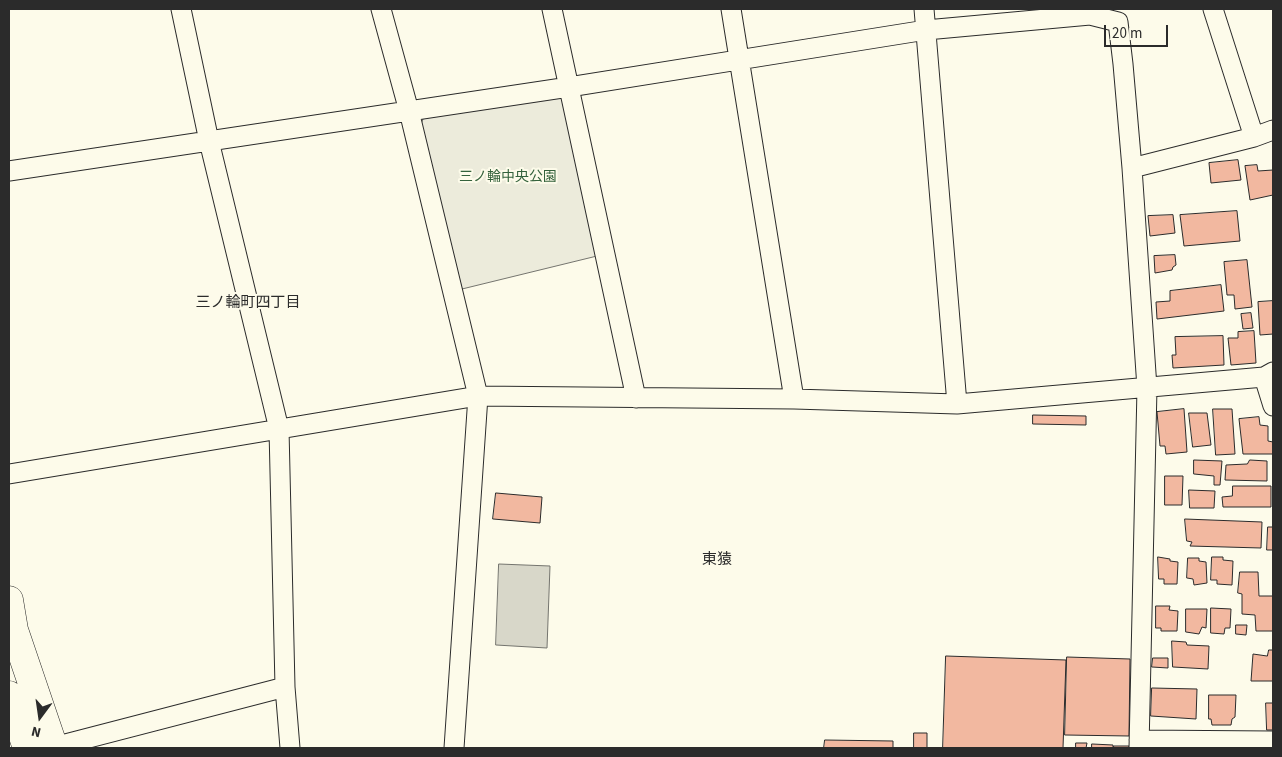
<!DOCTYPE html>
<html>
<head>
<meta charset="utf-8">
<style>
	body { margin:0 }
	#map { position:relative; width:1282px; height:757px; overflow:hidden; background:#fdfbea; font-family:"Source Sans 3",sans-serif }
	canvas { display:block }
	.frame { position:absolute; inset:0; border:10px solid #2b2b2b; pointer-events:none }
	.north { position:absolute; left:15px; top:692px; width:50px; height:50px; -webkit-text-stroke:4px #fdfbea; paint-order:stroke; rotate:194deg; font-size:14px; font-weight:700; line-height:20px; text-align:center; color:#2b2b2b }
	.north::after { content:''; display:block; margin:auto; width:18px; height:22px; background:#2b2b2b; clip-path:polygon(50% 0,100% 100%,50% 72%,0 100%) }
	.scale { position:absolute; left:1104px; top:25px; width:64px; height:22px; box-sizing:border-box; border:2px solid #2b2b2b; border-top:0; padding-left:6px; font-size:15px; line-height:18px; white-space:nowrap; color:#2b2b2b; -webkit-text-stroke:4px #fdfbea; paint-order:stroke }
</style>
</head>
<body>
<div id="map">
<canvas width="1282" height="757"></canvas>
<div class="frame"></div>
<div class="north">N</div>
<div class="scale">20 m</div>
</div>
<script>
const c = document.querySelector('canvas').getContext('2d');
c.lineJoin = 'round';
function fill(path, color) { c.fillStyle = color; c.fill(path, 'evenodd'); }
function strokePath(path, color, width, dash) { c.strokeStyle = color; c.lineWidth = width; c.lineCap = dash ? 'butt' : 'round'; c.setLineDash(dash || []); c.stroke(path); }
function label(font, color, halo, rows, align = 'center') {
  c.font = font + ' "Source Sans 3","Noto Sans JP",sans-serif'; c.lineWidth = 4; c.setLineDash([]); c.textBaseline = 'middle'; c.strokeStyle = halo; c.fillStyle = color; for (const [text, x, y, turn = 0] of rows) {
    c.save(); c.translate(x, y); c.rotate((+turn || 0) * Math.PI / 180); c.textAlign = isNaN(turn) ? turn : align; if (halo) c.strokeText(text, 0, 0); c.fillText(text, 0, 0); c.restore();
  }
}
const green = new Path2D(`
	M555,96L566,99L597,256L462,289L420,127L423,119Z`);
fill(green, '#ecebdb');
strokePath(green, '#74746e', 1);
const water = new Path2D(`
	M499,564L550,566L547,648L496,645Z`);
fill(water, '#d8d7c9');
strokePath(water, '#74746e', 1);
const building = new Path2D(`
	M1238,160L1241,180L1211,183L1209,163Z
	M1257,165L1258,171L1273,170V195L1250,200L1245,166Z
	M1237,211L1240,241L1184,246L1180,215Z
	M1173,215L1175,233L1150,236L1148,216Z
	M1175,255L1176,265L1173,267L1172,270L1155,273L1154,256Z
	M1247,260L1252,307L1235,309L1234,295H1227L1224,262Z
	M1221,285L1224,311L1157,319L1156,302L1170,301V291Z
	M1273,301V334L1260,335L1258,302Z
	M1251,313L1253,328L1243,329L1241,314Z
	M1254,331L1256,363L1231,365L1228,338H1238V332Z
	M1223,336L1224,365L1173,368L1172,355H1176L1175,337Z
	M1184,409L1187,452L1166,454L1165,446H1160L1157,412Z
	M1213,409H1232L1235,454L1216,455Z
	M1189,413H1207L1211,445L1193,447Z
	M1033,415L1086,416V425L1033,424Z
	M1259,417L1260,425L1268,426V441L1273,442V454H1243L1239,419Z
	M1194,460L1222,461L1220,485H1214V476L1194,474Z
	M1250,460L1267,461V481L1225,480L1226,465L1247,464Z
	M1165,476H1183L1182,505H1165Z
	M1233,486H1271V507H1223L1222,497L1232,496Z
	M1189,490L1215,491L1214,508H1190Z
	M496,493L542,497L540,523L493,519Z
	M1185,519L1262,522L1261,548L1190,546L1192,542L1187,541Z
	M1268,527H1273V550H1267Z
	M1158,557L1170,559V561L1178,562L1177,584H1164V579H1159Z
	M1212,557H1223V560L1233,561L1232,585L1217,584V580H1211Z
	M1188,558H1199V561L1206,562L1207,583L1194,585L1193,579L1187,578Z
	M1240,572H1258L1259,596H1273V631H1256L1255,615L1242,614V594L1238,593Z
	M1156,606H1170L1169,610L1178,611L1177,631H1161V628H1156Z
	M1211,608L1231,609L1230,628H1225L1224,634L1211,633Z
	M1186,609H1207L1206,628L1202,627L1199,634L1186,632Z
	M1236,625H1247L1246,635L1236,634Z
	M1172,641L1186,642L1187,645L1209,646L1208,669L1173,667Z
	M1269,650H1273V681H1251L1253,654L1267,656Z
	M946,656L1066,660L1063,748H943Z
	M1067,657L1130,659L1129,736L1065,735Z
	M1153,658H1168V668L1152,667Z
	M1152,688L1197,689L1196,719L1151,716Z
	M1209,695H1236L1235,717L1232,719L1231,725H1212L1211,719H1209Z
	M1266,703H1273V730H1267Z
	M914,733H927V748H914Z
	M825,740L893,741V748H824Z
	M1076,743H1087L1086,748H1076Z
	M1092,744L1113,745V748H1092Z
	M1114,746H1129V748H1114Z`);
fill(building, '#f2b8a0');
strokePath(building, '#2b2b2b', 1);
const street = new Path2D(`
	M181,9L209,141L279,429L285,687L290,748
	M381,9L409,111L478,396L454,748
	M552,9L636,398
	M731,9L794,399
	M924,9L957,404
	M1213,9L1254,137
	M9,171L569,87L926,30L1090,15L1118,22L1123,64L1132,168
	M1264,377L1273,406
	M9,474L478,396L794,399L957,404L1264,377L1273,372
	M1139,740L1273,741
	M54,747L285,687
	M1139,748L1147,388L1132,168L1254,137L1273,130`);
const highway = new Path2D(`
	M9,600L14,630L54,748
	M9,695L27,748`);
strokePath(street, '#2b2b2b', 21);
strokePath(highway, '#2b2b2b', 29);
strokePath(street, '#fdfbea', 19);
strokePath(highway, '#fdfbea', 28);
label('14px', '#34623c', '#fdfbea', [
	["三ノ輪中央公園",508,178]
]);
label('15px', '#2b2b2b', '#fdfbea', [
	["三ノ輪町四丁目",248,304],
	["東猿",717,561]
]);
</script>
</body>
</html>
